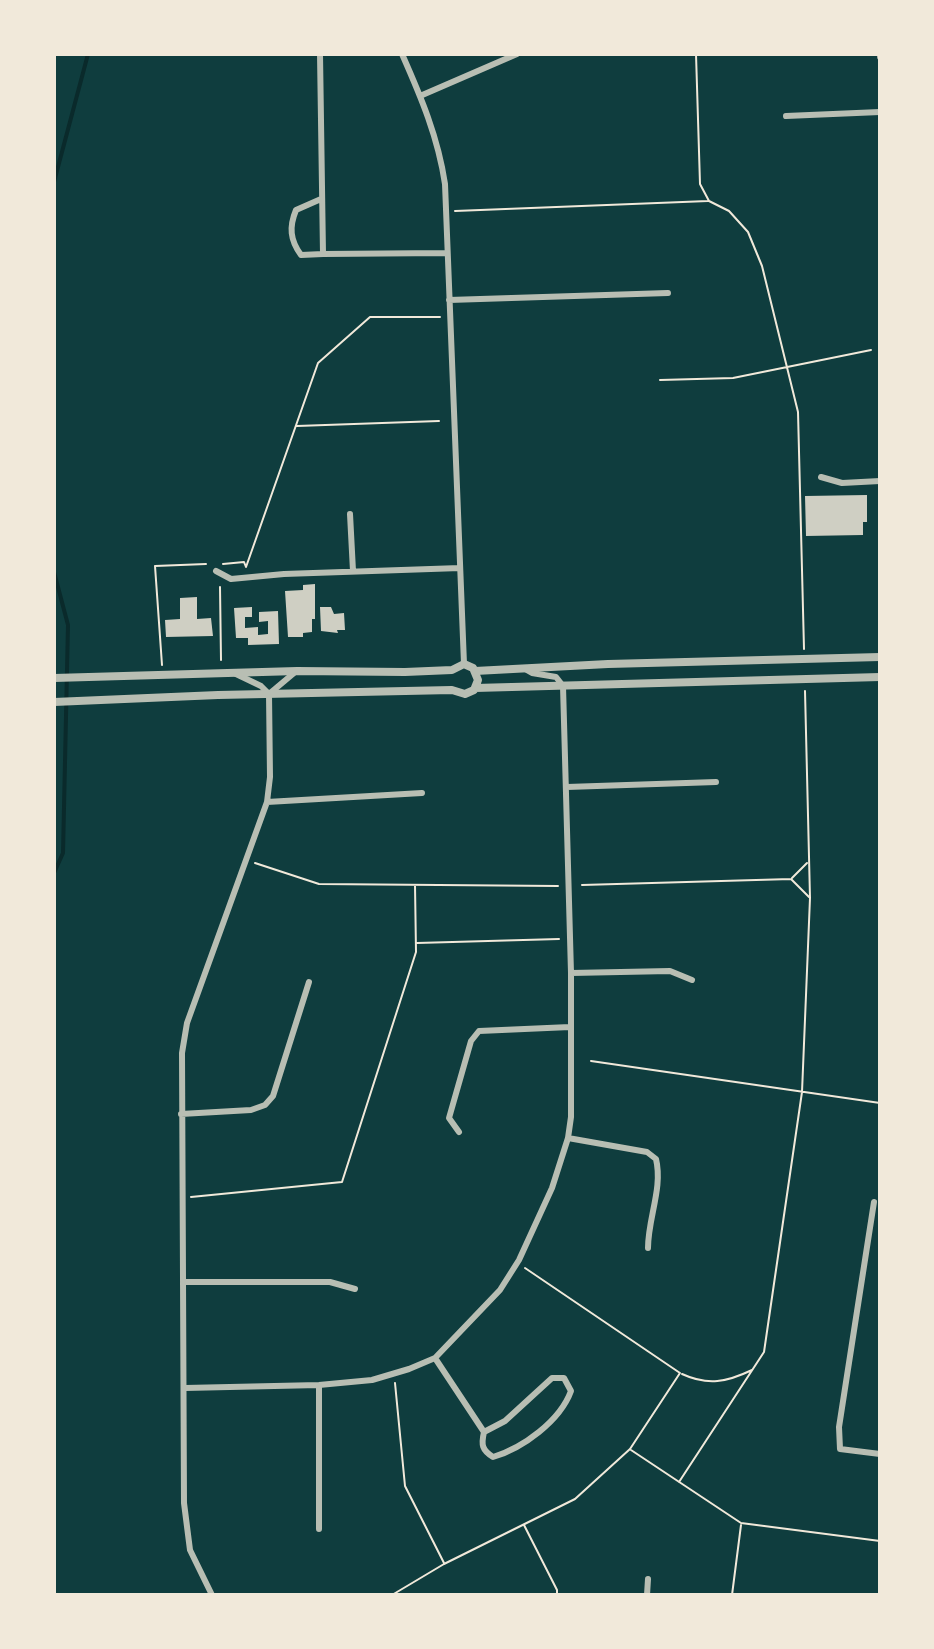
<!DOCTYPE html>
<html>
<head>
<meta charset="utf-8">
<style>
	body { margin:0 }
	#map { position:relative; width:934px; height:1649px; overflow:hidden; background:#0f3d3e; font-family:"Noto Sans",sans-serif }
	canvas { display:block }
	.frame { position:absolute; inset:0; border:56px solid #f1e9da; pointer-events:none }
</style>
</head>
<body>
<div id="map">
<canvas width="934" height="1649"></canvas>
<div class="frame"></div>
</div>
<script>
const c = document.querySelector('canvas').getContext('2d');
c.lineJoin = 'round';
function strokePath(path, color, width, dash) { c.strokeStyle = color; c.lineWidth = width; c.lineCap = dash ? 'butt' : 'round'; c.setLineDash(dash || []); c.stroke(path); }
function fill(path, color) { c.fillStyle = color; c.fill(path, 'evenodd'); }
strokePath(new Path2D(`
	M54,182L88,54
	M54,572L68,625L63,853L54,873`), '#0a2a2b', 4);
fill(new Path2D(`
	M867,495V522H863V535L806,536L805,496Z
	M315,584V619H312V632L303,633V637H288L285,591L303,590V585Z
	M197,597V619L211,618L213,636L166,637L165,620L180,619V598Z
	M252,607V617H245V628L258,627V635L268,634V621L259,622V612L278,611L279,644L248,645V638H236L234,608Z
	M320,607H331L334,614L344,613L345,630H337L338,633L321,631Z`), '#cfcfc3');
strokePath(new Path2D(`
	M696,54L700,184L709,201L729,211L748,232L762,266L798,412L804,649
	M455,211L708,201
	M660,380L733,378L871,350
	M297,426L439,421
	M223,564L244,562L246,567L318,363L370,317H440
	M220,587L221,660
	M162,665L155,566L206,564
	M255,863L319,884L558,886
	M792,878L807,863
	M582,885L791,879L809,897
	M417,943L559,939
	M591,1061L880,1103
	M191,1197L342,1182L416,952L415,885
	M682,1374C708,1386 727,1382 752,1370
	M395,1383L405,1486L444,1563
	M631,1450L741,1523L880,1541
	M679,1482L764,1352L802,1092L810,898L805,691
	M524,1525L557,1590V1595
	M392,1595L444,1564L575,1499L630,1449L680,1373L525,1268
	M732,1595L741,1525`), '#f1e9da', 2);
strokePath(new Path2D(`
	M320,54L323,254L446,253
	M402,54C421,97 438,137 445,184L464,664
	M880,54V57
	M420,96L517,54
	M786,116L880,112
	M321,199L296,210C289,227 290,240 301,255L323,254
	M449,300L668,293
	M821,477L842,483L880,481
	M350,514L353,571
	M216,571L231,579L284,574L460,568
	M236,674L261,686L269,694
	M269,694L294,673
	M567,787L716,782
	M267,802L422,793
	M571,973L670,971L692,980
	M181,1114L251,1110L265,1105L273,1096L309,982
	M459,1132L449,1118L471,1041L479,1031L570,1027
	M568,1138L647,1152L656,1159C663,1188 648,1218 648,1248
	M874,1202L839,1427L840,1449L880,1454
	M184,1282H330L355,1289
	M435,1358L484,1432C481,1445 482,1450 493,1457C523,1448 560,1421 571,1391L564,1378H552L505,1421L484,1432
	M319,1385V1529
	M185,1388L319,1385L372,1380L409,1369L435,1358L500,1290L519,1260L552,1188L568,1138L571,1117V973L563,686L556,677L532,673L525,669
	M212,1595L190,1550L184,1503L182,1053L187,1023L267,802L270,777L269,694
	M647,1595L648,1579`), '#b8beb3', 6);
strokePath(new Path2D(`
	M475,671L608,664L880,657
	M54,678L297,671L405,672L452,670L464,664L473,668L478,680L474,690L465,694L452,690L218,695L54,702
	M475,688L880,677`), '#b8beb3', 8);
</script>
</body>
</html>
